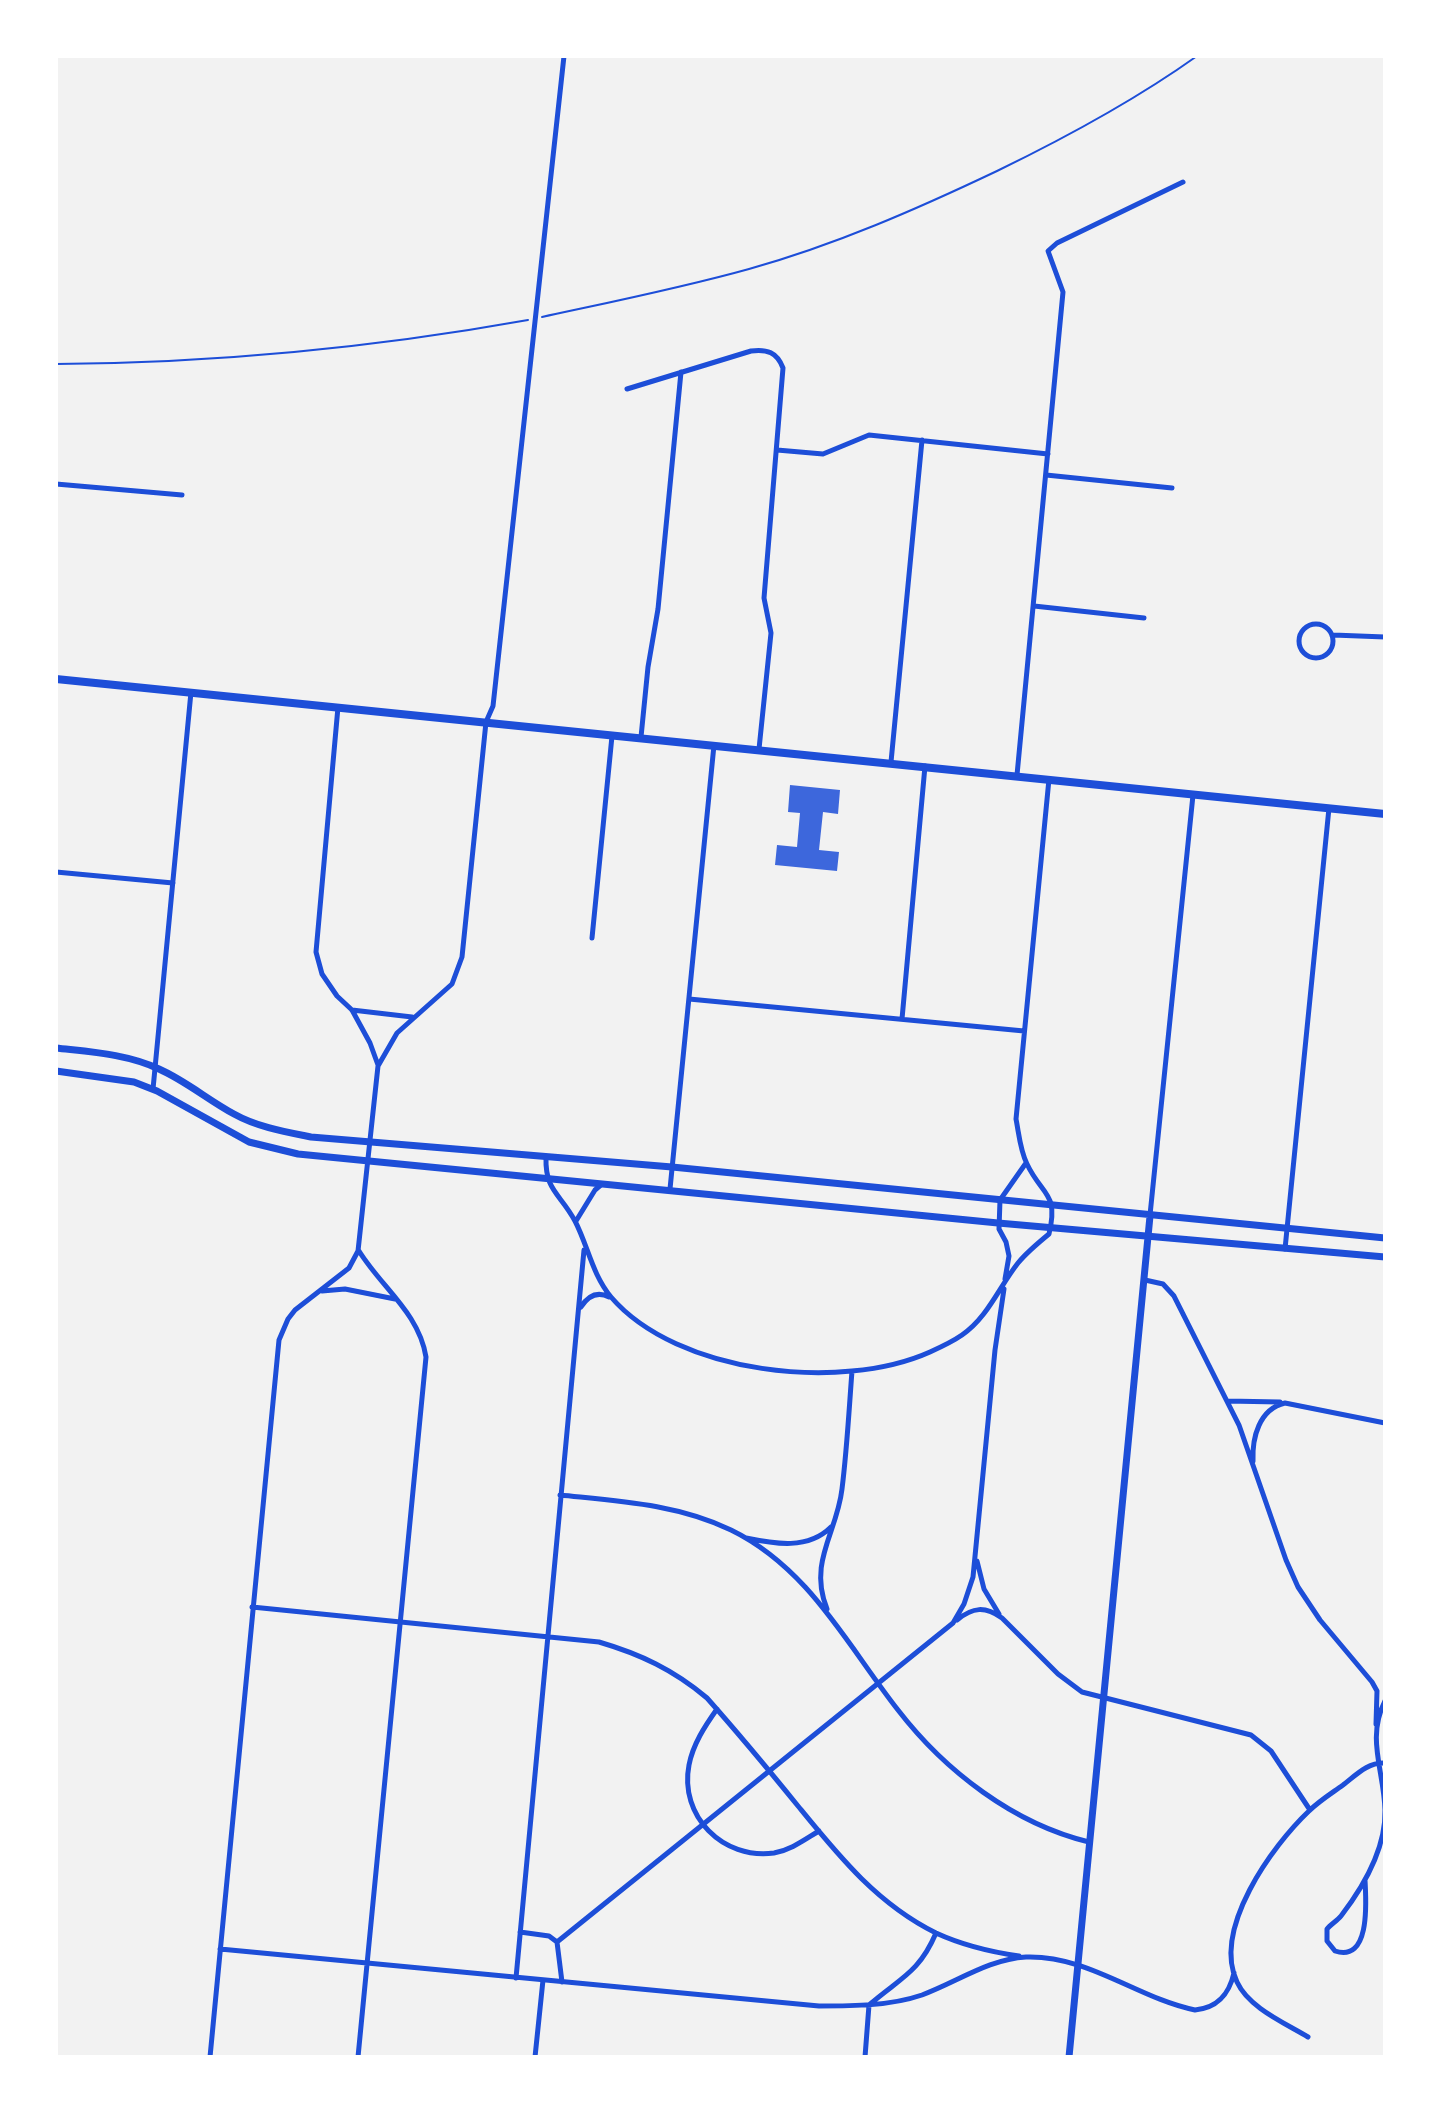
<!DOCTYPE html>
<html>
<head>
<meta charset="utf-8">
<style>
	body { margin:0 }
	#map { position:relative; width:1441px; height:2113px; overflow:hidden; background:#f2f2f2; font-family:Mulish,sans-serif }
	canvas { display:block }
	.frame { position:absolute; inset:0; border:58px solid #fff; pointer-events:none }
</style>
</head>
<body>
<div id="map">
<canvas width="1441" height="2113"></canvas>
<div class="frame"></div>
</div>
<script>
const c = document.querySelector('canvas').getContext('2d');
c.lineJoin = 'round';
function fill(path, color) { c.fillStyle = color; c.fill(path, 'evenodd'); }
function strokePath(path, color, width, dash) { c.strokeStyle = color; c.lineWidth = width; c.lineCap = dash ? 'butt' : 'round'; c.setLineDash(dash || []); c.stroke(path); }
fill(new Path2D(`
	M790,785L840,790L838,814L823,812L819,850L839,852L837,871L775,865L777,845L797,847L800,813L788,812Z`), '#3d67dc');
strokePath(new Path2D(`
	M542,317C611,302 681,288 749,269C835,245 917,209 997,171C1067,137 1134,101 1197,56
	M56,364C214,363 372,348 528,320`), '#1d4ed8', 2);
strokePath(new Path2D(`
	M627,389L751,351C767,349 777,352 783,368L764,598L771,633L759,749
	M777,450L823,454L869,435L1048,454
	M1046,475L1172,488
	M56,484L182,495
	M1034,606L1144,618
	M1299 641a17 17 0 1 1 34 0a17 17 0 1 1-34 0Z
	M1333,635L1385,637
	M338,707L316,952L322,974L337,996L352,1010L370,1043L378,1065
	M641,737L648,667L658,609L681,372
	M891,762L922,440
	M1017,775L1063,292L1048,251L1057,243L1183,182
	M56,872L173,883
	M592,938L612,736
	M689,999L1024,1031
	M352,1010L412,1017
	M902,1019L925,766
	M153,1089L191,692
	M546,1157C545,1191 560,1193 575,1221C588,1246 592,1274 611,1297C677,1374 841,1392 930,1352C941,1347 952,1342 962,1335C988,1317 999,1287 1018,1263C1027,1252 1038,1243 1049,1234C1059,1192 1042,1196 1027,1164C1020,1150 1019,1134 1016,1119L1049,779
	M670,1189L714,745
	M1150,1215L1193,795
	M576,1221L595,1190L602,1184
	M1285,1249L1329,808
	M1005,1279L1009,1256L1006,1242L999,1229L1000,1200L1026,1163
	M1145,1280L1163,1284L1174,1296L1239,1425L1286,1560L1298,1587L1320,1620L1372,1682L1377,1691L1376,1724
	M322,1291L345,1289L395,1299
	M581,1307C588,1296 597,1291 609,1297
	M1227,1401L1280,1402
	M1253,1461C1252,1438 1259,1409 1285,1403L1385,1423
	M560,1495C618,1501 677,1504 731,1530C809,1568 847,1645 898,1710C945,1771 1014,1824 1089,1842
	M746,1538C775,1544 808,1550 831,1527
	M977,1561L984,1589L999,1614
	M252,1607L599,1642C640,1654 674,1670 707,1698C738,1733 768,1769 798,1806C838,1855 877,1904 936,1933C962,1945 991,1952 1019,1956
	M827,1609C808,1562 837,1533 842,1489C847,1449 849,1410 852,1371
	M957,1620C973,1607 985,1606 1002,1618L1058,1674L1082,1692L1251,1735L1271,1751L1310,1810
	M717,1709C705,1726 693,1744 689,1765C679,1816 723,1860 774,1853C791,1850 804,1840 819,1831
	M1365,1880C1366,1900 1371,1963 1335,1951L1327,1941V1929C1331,1924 1337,1921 1341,1916C1364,1886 1386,1849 1385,1810C1384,1771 1366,1738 1385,1701
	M520,1932L549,1936L557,1942L562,1982
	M557,1942L953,1623L964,1604L973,1577L995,1350L1004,1289
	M220,1949L819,2006C853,2006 890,2006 922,1995C957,1982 989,1959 1026,1957C1088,1955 1137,1998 1195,2010C1218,2008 1229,1994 1234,1973
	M516,1978L584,1250
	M1308,2037C1285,2023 1249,2008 1237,1982C1212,1929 1272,1846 1309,1811C1319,1801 1332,1793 1343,1785C1356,1775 1368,1762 1385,1763
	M210,2057L279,1340L288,1319L295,1310L349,1268L358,1251L378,1066L397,1033L452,984L462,957L486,722L493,706L564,56
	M358,2057L426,1357C419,1313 382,1288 359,1251
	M535,2057L543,1980
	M865,2057L869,2005C900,1978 919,1973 936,1933`), '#1d4ed8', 5);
strokePath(new Path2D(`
	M56,1048C91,1052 127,1054 159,1069C186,1081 208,1100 234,1114C257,1127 286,1132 311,1137L672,1167L1385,1238
	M56,1071L134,1082L157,1091L249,1142L298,1154L998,1223L1385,1257
	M1069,2057L1150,1216`), '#1d4ed8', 7);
strokePath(new Path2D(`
	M56,679L1385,814`), '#1d4ed8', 8);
</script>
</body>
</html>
